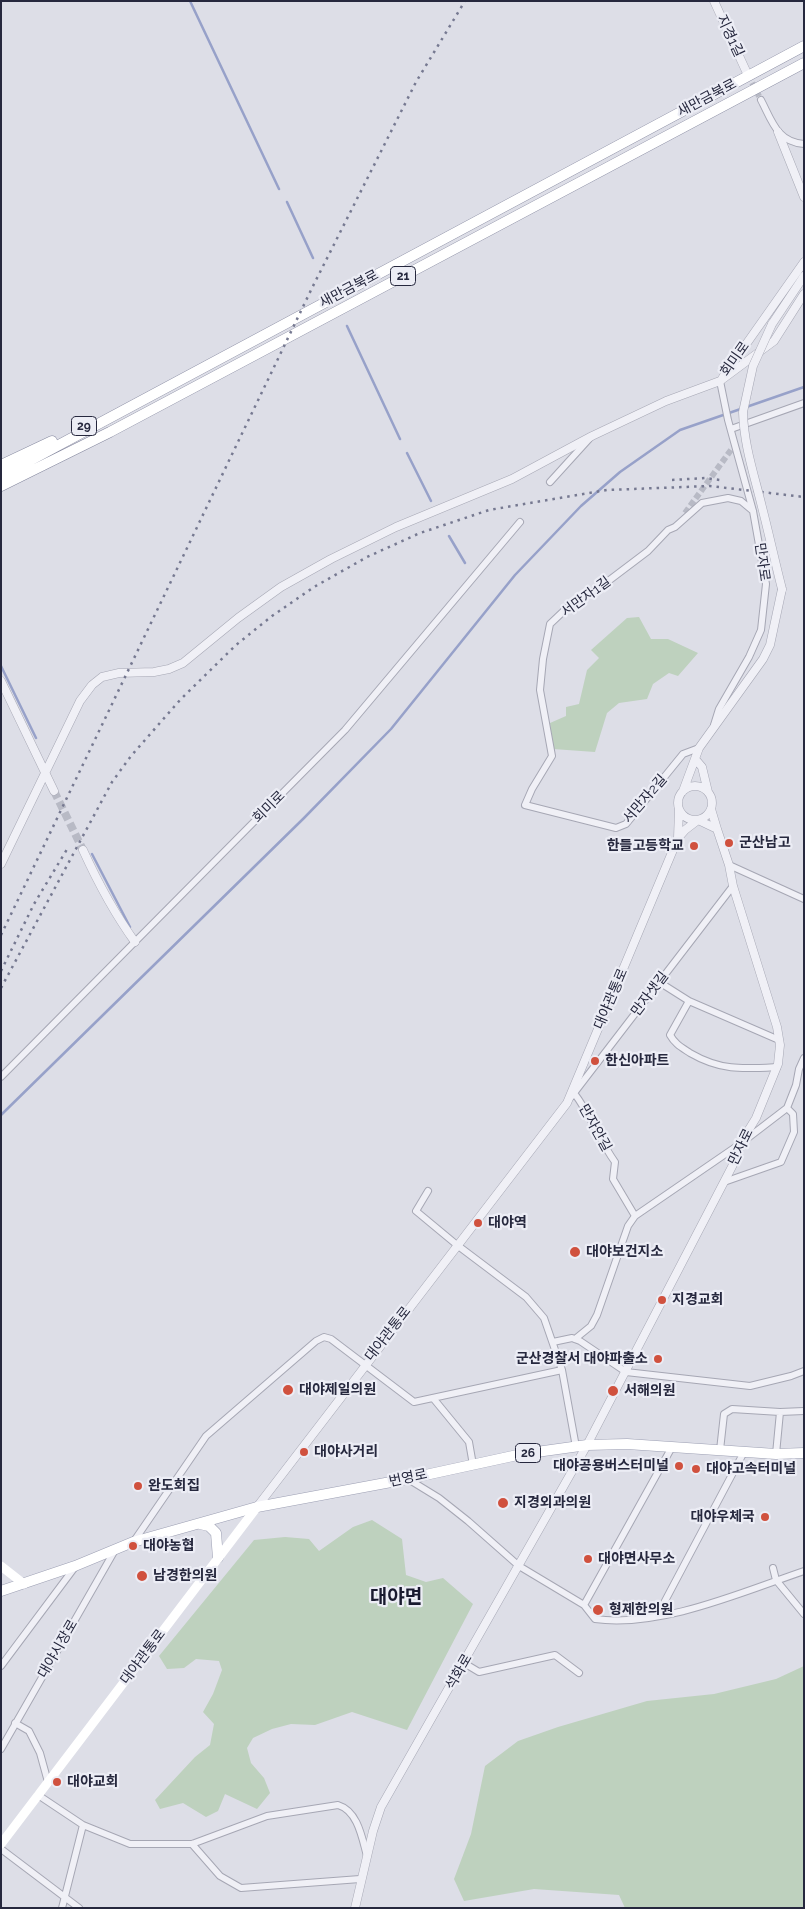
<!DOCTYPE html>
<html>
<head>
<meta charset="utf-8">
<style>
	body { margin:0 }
	#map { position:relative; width:805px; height:1909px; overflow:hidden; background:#dddee7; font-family:Raleway,sans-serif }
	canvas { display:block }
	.frame { position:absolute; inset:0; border:2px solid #26283e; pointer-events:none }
</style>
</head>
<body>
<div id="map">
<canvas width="805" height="1909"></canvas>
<div class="frame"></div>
</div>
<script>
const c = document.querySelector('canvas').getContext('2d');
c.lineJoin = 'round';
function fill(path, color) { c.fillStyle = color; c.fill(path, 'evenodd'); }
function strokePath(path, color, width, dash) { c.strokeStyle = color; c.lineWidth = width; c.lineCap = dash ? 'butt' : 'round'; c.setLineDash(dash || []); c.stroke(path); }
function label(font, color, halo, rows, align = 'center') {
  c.font = font + ' Raleway,"Noto Sans KR",sans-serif'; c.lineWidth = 4.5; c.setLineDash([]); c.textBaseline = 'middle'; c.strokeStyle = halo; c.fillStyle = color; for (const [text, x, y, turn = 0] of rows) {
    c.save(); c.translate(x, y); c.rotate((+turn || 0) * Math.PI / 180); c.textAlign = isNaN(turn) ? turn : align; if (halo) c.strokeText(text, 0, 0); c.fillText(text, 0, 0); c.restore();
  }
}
fill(new Path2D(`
	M639,617L651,639H668L698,653L678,676L669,673L653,684L647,699L619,703L607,713L595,752L553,749L550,723L566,716V707L579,704L587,670L599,658L591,650L627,618Z
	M372,1520L402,1539L406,1575L426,1582L443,1578L473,1604L407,1730L352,1712L315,1725L291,1724L272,1729L253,1738L247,1748L251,1763L264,1778L270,1793L257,1809L225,1794L218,1811L206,1817L183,1803L160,1809L155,1800L195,1757L210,1745L214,1724L203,1712L213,1694L222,1670L219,1661L196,1659L184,1668L167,1669L159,1656L254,1540L285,1537L309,1539L319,1551L353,1527Z
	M804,1666V1908H625L619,1895L534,1889L464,1901L454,1879L471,1834L485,1766L518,1741L558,1727L647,1701L714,1694L776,1679Z`), '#bed1be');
strokePath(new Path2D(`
	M190,1L279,189
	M287,202L313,258
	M347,326L400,439
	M407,453L431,501
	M449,536L465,563
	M1,666L36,738
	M92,854L130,927
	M1,1115L304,818L391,729L515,575L581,506L620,472L680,430L804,387`), '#97a1c9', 2.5);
strokePath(new Path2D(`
	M748,75L761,100
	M685,513L731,450`), '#b8bac5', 6, [6, 3]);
strokePath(new Path2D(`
	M54,791L83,850`), '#b8bac5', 8, [8, 4]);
const minor = new Path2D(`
	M761,100C772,121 777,142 804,144
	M731,429L804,403
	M550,482L589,439
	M714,725L719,709L749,657L761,630L766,584L753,511L728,420L720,381
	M699,748L683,754L626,824L616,828L525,805L532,789L552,756L540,690L543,659L550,624L569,606L603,585L648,551L668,530L675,527L702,503L728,498L741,501L753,511
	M729,865L804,899
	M659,982L689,1001L779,1040
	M689,1001L670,1035C675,1044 681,1047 690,1053C721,1071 743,1069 777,1067
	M1,1077L345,730L520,522
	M574,1093C591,1115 599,1140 615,1162L613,1179L635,1216
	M571,1097L733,886
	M724,1182L781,1162L794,1132L793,1114L787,1108
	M428,1191L416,1211L457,1245L526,1297L544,1318L562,1370L576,1447
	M575,1339L591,1326L597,1315L628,1226L635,1216L740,1144L787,1108L796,1085L799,1069L804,1058
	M553,1342L572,1338L580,1341L626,1372L750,1386L791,1376L804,1371
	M433,1398L469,1442L473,1465
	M720,1450L724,1414L732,1409L780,1412L804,1411
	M776,1454L780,1412
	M408,1479L439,1498L468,1521L519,1566L584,1605L595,1619C661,1628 742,1592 804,1571
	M134,1541L206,1436L316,1341L324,1337L331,1339L414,1402L562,1370
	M773,1568L776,1580L804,1614
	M584,1605L672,1447
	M657,1616L744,1452
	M464,1663L479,1672L555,1655L579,1673
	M1,1666L75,1567
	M15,1723L29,1731L40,1753L48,1782
	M1,1749L115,1550
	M38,1795L83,1825L130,1844H192L267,1816L338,1805C358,1811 362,1838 367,1856
	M192,1844L220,1876L241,1888L360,1879
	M1,1849L79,1908
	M62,1908L83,1825`);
const tertiary = new Path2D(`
	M714,1L746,71
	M778,132L804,197
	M772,324L804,276
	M723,377L804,262
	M1,681L54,791
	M696,760L702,767L708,792
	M678 803a17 17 0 1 1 34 0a17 17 0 1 1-34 0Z
	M683,791L699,748L763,659L770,645L782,589
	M679,809L678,838L685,830L698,820L717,829L711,809
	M83,850C98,883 114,913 135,942
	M1,864L80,701L92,685L102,677L119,673L154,672L169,669L183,663L238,618L281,587L331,559L396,527L512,479L592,436L666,401L720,381L774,341L804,294
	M257,1507L567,1103L678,838
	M355,1908L373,1831L381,1807L587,1445L737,1157L740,1144L756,1118L778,1064L780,1045L777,1027L733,886L729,865L717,829`);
const primary = new Path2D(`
	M200,1524L209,1526L216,1533L218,1558
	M1,1591L75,1566L133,1542L257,1507L407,1479L522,1454L587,1445L627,1444L776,1454L804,1453`);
const trunk = new Path2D(`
	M1,465L52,441
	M1,476L804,46
	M1,486L110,432L804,63`);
strokePath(minor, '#a6a7b4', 8);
strokePath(tertiary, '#a6a7b4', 9);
strokePath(primary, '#9c9fb3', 11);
strokePath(trunk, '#84879e', 11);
strokePath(minor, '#f0f0f6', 6);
strokePath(tertiary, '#f0f0f6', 8);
strokePath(new Path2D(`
	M1,1566L24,1584
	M1,1844L257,1507`), '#fff', 9);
strokePath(primary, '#fff', 10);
strokePath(trunk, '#fff', 10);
strokePath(new Path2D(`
	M672,480L705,478L720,480
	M1,935L312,288L416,82L465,1
	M1,971L34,904L69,846
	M1,988L112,782L131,756L180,700L236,645L272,616L314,587L367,557L420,533L489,510L607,490L710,486L804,497`), '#767991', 2.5, [2.5, 5]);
const tertiaryBridge = new Path2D(`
	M772,324L753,366L743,412C744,446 754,474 762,507C769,534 775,562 782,589`);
strokePath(tertiaryBridge, '#a6a7b4', 9, []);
strokePath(tertiaryBridge, '#f0f0f6', 8);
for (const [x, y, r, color] of [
	[729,843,5,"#d0513e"],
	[694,846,5,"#d0513e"],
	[595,1061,5,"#d0513e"],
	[478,1223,5,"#d0513e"],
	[575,1252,6,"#d0513e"],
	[662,1300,5,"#d0513e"],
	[658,1359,5,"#d0513e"],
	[288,1390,6,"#d0513e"],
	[613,1391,6,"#d0513e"],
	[304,1452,5,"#d0513e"],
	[679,1466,5,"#d0513e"],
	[696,1469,5,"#d0513e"],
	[138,1486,5,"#d0513e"],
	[503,1503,6,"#d0513e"],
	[765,1517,5,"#d0513e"],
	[133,1546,5,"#d0513e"],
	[588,1559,5,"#d0513e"],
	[142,1576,6,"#d0513e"],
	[598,1610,6,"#d0513e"],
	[57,1782,5,"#d0513e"]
]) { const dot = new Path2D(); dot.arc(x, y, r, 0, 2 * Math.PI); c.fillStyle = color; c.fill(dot); strokePath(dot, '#ecedf5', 2); }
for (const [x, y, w] of [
	[403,276,25],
	[84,426,25],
	[528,1453,25]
]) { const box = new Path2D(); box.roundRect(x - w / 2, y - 9.5, w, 19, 4); c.fillStyle = '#ecedf5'; c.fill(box); strokePath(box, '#26283e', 1); }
label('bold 12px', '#26283e', null, [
	["21",403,276],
	["29",84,426],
	["26",528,1453]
]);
label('14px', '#26283e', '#ecedf5', [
	["지경1길",730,36,65],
	["새만금북로",707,98,-28],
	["새만금북로",349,289,-28],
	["회미로",735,359,-55],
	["만자로",762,562,82],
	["서만자1길",586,597,-36],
	["서만자2길",645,799,-49],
	["회미로",269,807,-45],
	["만자샛길",650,994,-53],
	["대야관통로",611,999,-67],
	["만자안길",595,1128,61],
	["만자로",741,1147,-64],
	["대야관통로",388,1334,-52],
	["번영로",408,1478,-12],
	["대야시장로",58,1649,-60],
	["대야관통로",143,1657,-53],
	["석화로",459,1672,-60]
]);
label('bold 14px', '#26283e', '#ecedf5', [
	["군산남고",739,843],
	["한들고등학교",684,846,"right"],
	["한신아파트",605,1061],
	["대야역",488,1223],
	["대야보건지소",586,1252],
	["지경교회",672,1300],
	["군산경찰서 대야파출소",648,1359,"right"],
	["대야제일의원",299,1390],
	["서해의원",624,1391],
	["대야사거리",314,1452],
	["대야공용버스터미널",669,1466,"right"],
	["대야고속터미널",706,1469],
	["완도회집",148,1486],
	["지경외과의원",514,1503],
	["대야우체국",755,1517,"right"],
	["대야농협",143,1546],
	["대야면사무소",598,1559],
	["남경한의원",153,1576],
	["형제한의원",609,1610],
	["대야교회",67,1782]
], 'left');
label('bold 19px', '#191a2f', '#ecedf5', [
	["대야면",396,1597]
]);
</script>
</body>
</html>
